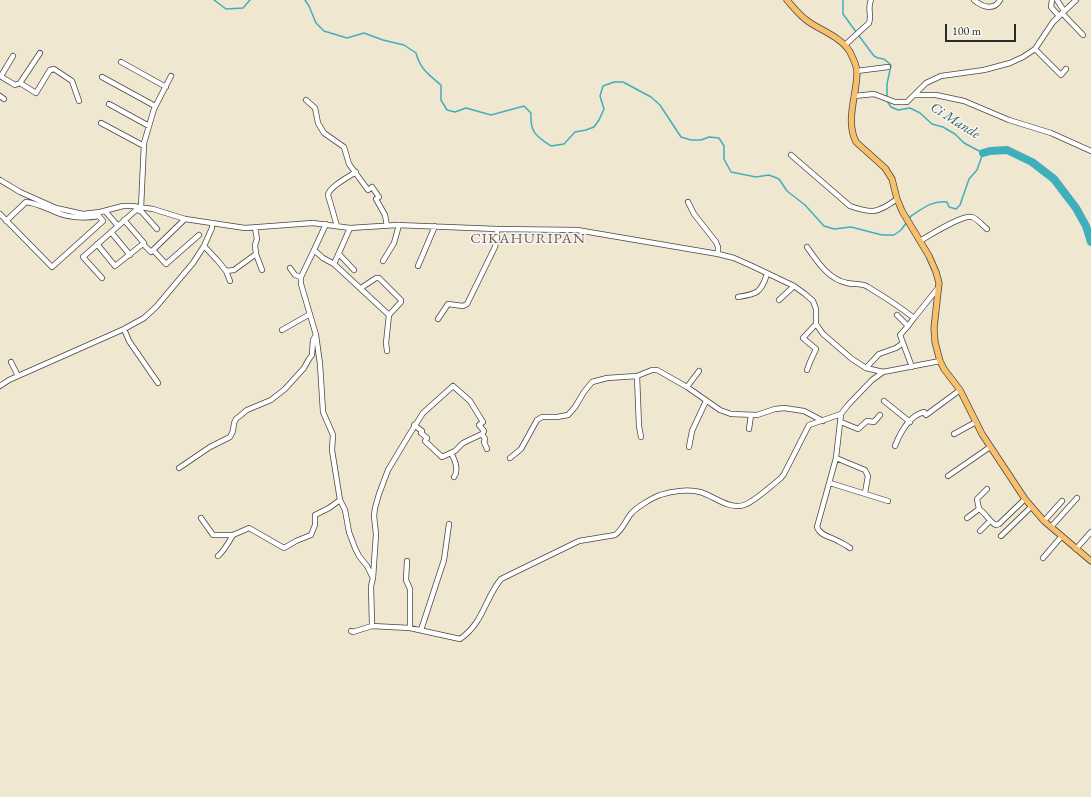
<!DOCTYPE html>
<html>
<head>
<meta charset="utf-8">
<style>
	body { margin:0 }
	#map { position:relative; width:1091px; height:797px; overflow:hidden; background:#efe7cf; font-family:"EB Garamond",serif }
	canvas { display:block }
	.scale { position:absolute; left:945px; top:24px; width:71px; height:18px; box-sizing:border-box; border:2px solid #2b2b2b; border-top:0; padding-left:5px; font-size:12px; line-height:14px; white-space:nowrap; color:#2b2b2b; -webkit-text-stroke:3px #f6f6f2; paint-order:stroke }
</style>
</head>
<body>
<div id="map">
<canvas width="1091" height="797"></canvas>
<div class="scale">100 m</div>
</div>
<script>
const c = document.querySelector('canvas').getContext('2d');
c.lineJoin = 'round';
function strokePath(path, color, width, dash) { c.strokeStyle = color; c.lineWidth = width; c.lineCap = dash ? 'butt' : 'round'; c.setLineDash(dash || []); c.stroke(path); }
function label(font, color, halo, rows, align = 'center') {
  c.font = font + ' "EB Garamond",serif'; c.lineWidth = 3; c.setLineDash([]); c.textBaseline = 'middle'; c.strokeStyle = halo; c.fillStyle = color; for (const [text, x, y, turn = 0] of rows) {
    c.save(); c.translate(x, y); c.rotate((+turn || 0) * Math.PI / 180); c.textAlign = isNaN(turn) ? turn : align; if (halo) c.strokeText(text, 0, 0); c.fillText(text, 0, 0); c.restore();
  }
}
strokePath(new Path2D(`
	M214,0L226,9L243,8L250,0
	M305,0L309,6L316,23L324,31L347,38L364,33L383,40L404,45L416,53C420,69 429,75 441,85V100L447,110L455,112L466,108L491,115L524,106L531,113C530,133 536,136 551,146L564,144L575,132L586,130L594,127L599,120L604,109L600,96L603,86L614,82H623L651,97L660,105L681,137L691,140H701L709,137L719,138L724,146V159L731,172L756,177L769,175L779,179L787,191L805,205L824,226L834,229L851,227L882,235H894L901,230L907,222
	M843,0V14L862,40L874,56L878,58L884,59L891,65L887,84V97
	M887,101L891,107L898,110L910,108L920,113L932,124L943,127L955,134L964,143L983,153L977,170L969,179L960,205L956,209L949,207L947,202C932,200 922,209 911,216L909,219`), '#40afbd', 1.5);
strokePath(new Path2D(`
	M983,153L990,151L1007,150L1032,162L1054,179L1076,208L1086,226L1091,242`), '#40afbd', 8);
const minor = new Path2D(`
	M974,0C982,7 994,11 1000,0
	M1052,0L1051,7L1059,16
	M1057,0L1064,11
	M1062,13L1083,35
	M845,45L869,23C872,15 867,8 871,0
	M1035,49L1061,75L1066,69
	M121,62L166,87
	M857,71L888,67
	M0,76L15,85L20,83L36,93L50,70L54,69L72,81L79,101
	M1,76L13,56
	M102,77L155,106
	M20,83L40,53
	M915,95H936L964,101L1009,120L1051,133L1091,151
	M0,96L4,99
	M854,96L874,94L895,102H907L926,83L941,76L984,70L1010,63L1023,57L1035,49L1053,22L1076,0
	M306,100L315,108L318,123L324,133L344,147L349,164L368,190L372,187L379,197L376,199L385,215L387,226
	M109,104L149,126
	M101,123L144,146
	M791,155L850,206C872,214 878,213 897,199
	M0,180L20,192L56,208L83,214L100,212L123,206H132L153,209L185,219L245,228L313,223L350,228L397,225L497,229L577,230L718,254L734,258L752,266L794,286L805,294L813,301L816,309V324L823,334L852,359L866,368L883,372L940,361
	M688,202L694,214L716,242L718,247V254
	M141,208L144,143L154,109L171,76
	M0,214L52,267L103,221L99,216C82,219 68,218 53,211C43,207 36,203 26,202L6,221
	M326,224L314,250L301,277V284L316,335L320,364L323,412L333,435L332,450L340,500L345,510L349,532L355,548L359,556L367,566L373,578L371,586L372,626L353,632L351,631
	M118,226L136,210L141,211L157,229
	M337,226L328,195C329,187 348,177 356,172
	M255,228L257,239L255,245L256,254L262,270
	M350,228L334,264L389,315L401,302V300L379,278H376L361,288
	M111,232L130,255
	M920,241C928,236 964,214 972,217C978,219 983,226 987,229
	M97,244L115,266L144,243L124,220
	M145,246L151,252L185,219
	M204,246L218,261L226,271L234,270L256,254
	M807,247C817,261 828,279 847,283C854,285 862,283 868,287C883,296 900,307 914,318L938,288
	M153,250L166,264L199,235
	M314,250L323,258L334,264
	M339,254L354,270
	M383,261L394,243L399,225
	M418,266L435,226
	M290,268L295,275L301,277
	M226,271L230,281
	M102,278L83,257L118,226L105,211
	M738,297C757,294 761,293 767,274
	M779,300L794,286
	M897,315L908,326
	M438,319L448,304L463,306L467,304L495,247L497,238V229
	M124,329L129,341L158,383
	M282,330L310,314
	M387,351L386,343L389,315
	M11,362L18,376
	M912,367L900,335L908,326L914,318
	M866,368L879,354L896,348L903,343
	M807,370L810,362L816,349L803,338L816,324
	M637,376L639,426L641,437
	M0,386L9,380L124,329L144,318L156,307L193,263L204,246L212,228V223
	M687,387L699,371
	M884,401L910,422
	M841,414L836,458L817,527C820,536 832,537 838,541C842,543 846,545 850,548
	M841,422L858,429L867,421L874,422L880,415
	M414,425L422,431L421,433L427,438L425,441L442,457L455,451L463,443L482,434
	M749,429L751,415
	M954,434L976,422
	M895,446C900,433 909,416 924,412L926,415L960,390
	M689,447L692,431L706,401
	M451,453C455,460 459,470 454,477
	M510,458L521,449L537,420L542,417H557L568,415L575,407L584,392L592,382L607,378L637,376L652,370H657L666,375L687,387L720,410L731,414L757,415L775,409L784,408L804,411L823,421
	M836,458L865,470L868,476L865,493
	M179,468L210,447L230,437L233,431L234,423L236,419L247,410L271,400L285,389L304,368L309,359L312,355L313,340L316,335
	M948,476L990,447
	M830,483L888,501
	M979,509L977,499L987,489
	M201,518L213,535H233L249,528L284,548L296,541L311,535L315,525V515L329,508L340,500
	M967,518L979,509C986,513 989,522 996,525L999,524L1025,499
	M1044,521L1062,501
	M1051,527L1077,498
	M980,531L990,521
	M1001,536L1031,507
	M1076,549L1091,532
	M218,556C223,552 229,542 233,535
	M1043,558L1061,537
	M407,561L406,580L410,589V628
	M373,578L376,534L374,516L375,508L379,494L388,470L409,435L423,413L453,386L470,401L483,422L479,425L484,431L482,434L485,439L484,442L487,449
	M372,626L410,628L460,639C484,622 484,600 501,579L579,541L615,535C622,530 625,522 630,515C635,508 652,498 660,495C672,491 688,489 700,492C714,496 729,510 744,505C754,502 772,485 781,478L784,474L809,425L841,414L848,405L872,380L883,372
	M421,630L444,560L449,524`);
const major = new Path2D(`
	M787,0C794,8 800,16 809,22C822,31 841,37 850,52C853,58 857,66 857,72C857,95 845,120 856,142L885,168L892,179L897,199L902,211L929,256L936,272L939,283L934,328L935,342L940,361L944,369L960,390L982,434L1025,499L1044,521L1091,561`);
strokePath(minor, '#484744', 6);
strokePath(major, '#484744', 7);
strokePath(minor, '#fff', 4.5);
strokePath(major, '#f8bf6c', 5.5);
label('italic 14px', '#32595e', '#f6f6f2', [
	["Ci Mande",955,121,32]
]);
c.letterSpacing = '1px';
label('15px', '#745653', '#f6f6f2', [
	["CIKAHURIPAN",528,239]
]);
c.letterSpacing = '0px';
</script>
</body>
</html>
